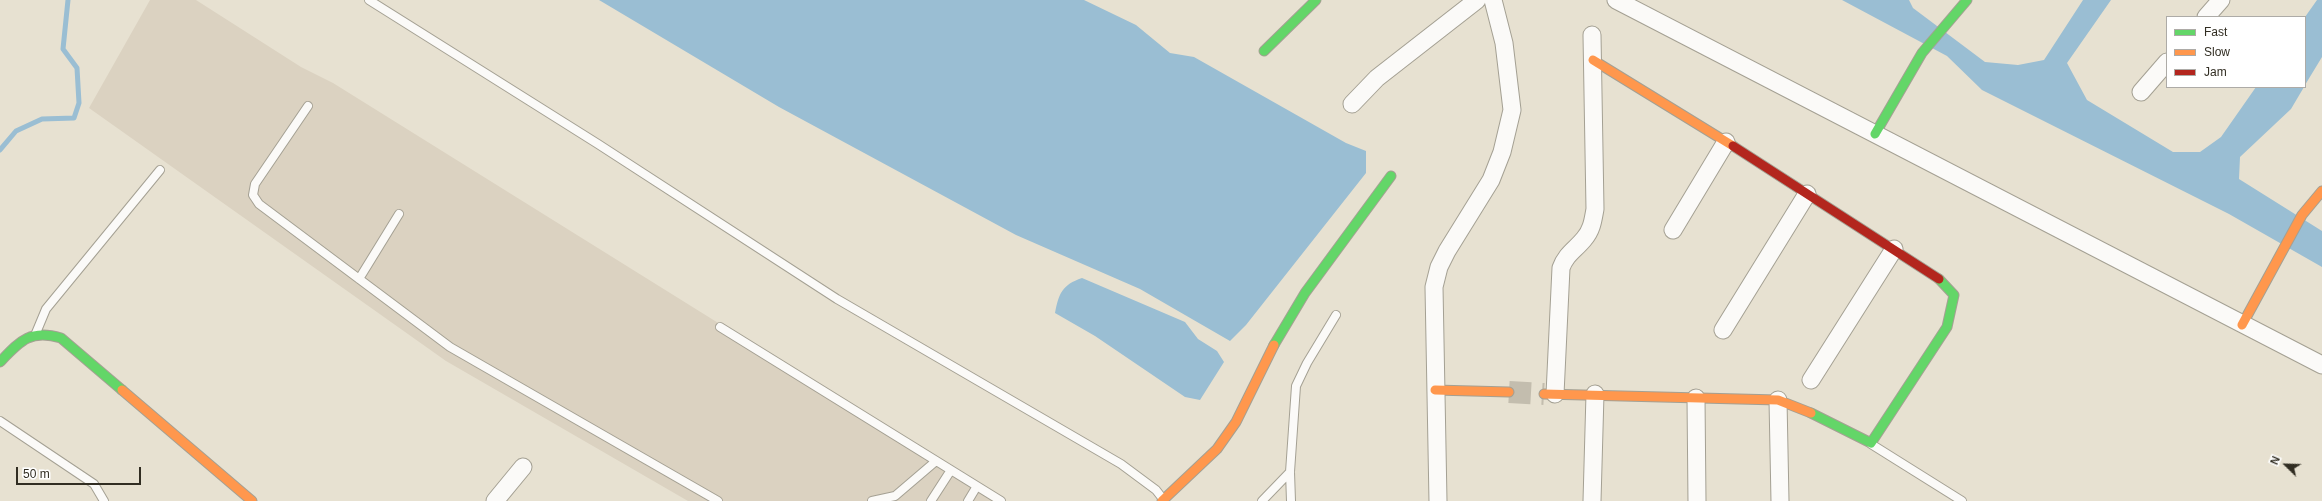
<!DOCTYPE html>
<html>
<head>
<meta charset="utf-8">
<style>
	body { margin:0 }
	#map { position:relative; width:2322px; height:501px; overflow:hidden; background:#e7e1d1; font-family:Helvetica,sans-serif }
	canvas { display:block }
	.legend { position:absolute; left:2166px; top:16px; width:140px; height:72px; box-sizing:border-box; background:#fff; border:1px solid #adaba7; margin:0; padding:5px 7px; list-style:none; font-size:12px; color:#312d22 }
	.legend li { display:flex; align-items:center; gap:8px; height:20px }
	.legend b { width:20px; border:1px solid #adaba7 }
	.north { position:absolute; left:2266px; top:445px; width:40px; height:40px; -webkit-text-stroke:3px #fff; paint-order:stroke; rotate:293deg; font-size:11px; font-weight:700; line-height:16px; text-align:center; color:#312d22 }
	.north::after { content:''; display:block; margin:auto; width:14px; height:18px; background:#312d22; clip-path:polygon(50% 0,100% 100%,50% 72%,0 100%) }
	.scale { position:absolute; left:16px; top:467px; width:125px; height:18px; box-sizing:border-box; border:2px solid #312d22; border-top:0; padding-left:5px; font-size:12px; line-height:14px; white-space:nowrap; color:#312d22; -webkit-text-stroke:3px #fff; paint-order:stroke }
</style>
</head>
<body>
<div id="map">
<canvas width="2322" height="501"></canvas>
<ul class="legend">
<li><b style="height:5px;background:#63d668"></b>Fast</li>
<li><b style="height:5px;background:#ff974d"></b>Slow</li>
<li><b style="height:5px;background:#b3261e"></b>Jam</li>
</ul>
<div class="north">N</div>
<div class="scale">50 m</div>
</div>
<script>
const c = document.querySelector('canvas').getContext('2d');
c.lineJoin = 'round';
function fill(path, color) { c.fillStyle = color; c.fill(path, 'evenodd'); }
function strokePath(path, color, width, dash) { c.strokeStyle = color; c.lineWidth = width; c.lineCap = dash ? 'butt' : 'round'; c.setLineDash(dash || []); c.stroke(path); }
fill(new Path2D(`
	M150,0H196L301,67L333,83L1004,501H688L446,361L89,108Z`), '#dbd2c1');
fill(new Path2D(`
	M599,0H1084L1136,25L1170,53L1194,57L1346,143L1366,151V173L1246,325L1230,341L1140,289L1016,235L779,107Z
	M1842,0H1909L1913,8L1985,62L2018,65L2044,60L2083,0H2111L2067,63L2087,100L2173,152H2200L2221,137L2256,87H2304L2291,109L2240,157L2239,179L2322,231V267L2229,214L1982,90L1947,56Z
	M2317,0H2322V57L2305,85V17Z
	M1082,278L1185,322L1198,339L1217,351L1224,362L1200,400L1185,397L1095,336L1055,313C1059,293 1062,285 1082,278Z`), '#9abed3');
strokePath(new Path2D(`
	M0,150L16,131L42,119L74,118L79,103L77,68L63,49L68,0`), '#9abed3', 5);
strokePath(new Path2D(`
	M1509,392L1544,394`), '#c3bdae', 22, [22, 11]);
const lane = new Path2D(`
	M369,0L598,144L837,299L1121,464L1156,490L1163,499
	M308,106L255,184L253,195L259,204L450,347L718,501
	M359,279L399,214
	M720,327L1001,501
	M36,333L46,309L160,170
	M0,421L94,484L104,501
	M1871,444L1962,501
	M872,501L895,496L936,461
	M931,501L951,470
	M968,501L977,486
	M1262,501L1290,472
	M1291,501L1290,472L1296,386L1307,363L1336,315`);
const street = new Path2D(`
	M1616,0L2322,365
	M2206,17L2221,0
	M2141,92L2167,62
	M1352,104L1377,78L1477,0
	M1673,230L1726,142
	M1723,330L1807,194
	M1811,380L1894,249
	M1555,394L1561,268C1566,254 1575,250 1584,239C1592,230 1593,220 1595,209L1592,35
	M1696,398L1697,501
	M1778,400L1780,501
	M495,501L523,467
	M1438,501L1434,287L1439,267L1447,251L1491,180L1502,152L1512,110L1504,43L1493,0
	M1592,501L1595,394`);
const fast = new Path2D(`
	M1264,51L1316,0
	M1875,134L1922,53L1967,0
	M1274,345L1305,293L1391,176
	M0,362C20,341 30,329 61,338L122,390
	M1811,413L1871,443L1947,327L1954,295L1939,279`);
const slow = new Path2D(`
	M1593,60L1733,146
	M2242,325L2302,215L2322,191
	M122,390L252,501
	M1435,390L1509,392
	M1544,394L1778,400L1811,413
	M1162,501L1217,449L1236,422L1274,345`);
const jam = new Path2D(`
	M1733,146L1939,279`);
strokePath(lane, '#a4a093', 10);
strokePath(street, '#a4a093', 19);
strokePath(fast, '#a4a093', 11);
strokePath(slow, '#a4a093', 11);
strokePath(jam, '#a4a093', 11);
strokePath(lane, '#fbfaf8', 8);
strokePath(street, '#fbfaf8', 17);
strokePath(fast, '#63d668', 9);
strokePath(slow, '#ff974d', 9);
strokePath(jam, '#b3261e', 9);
</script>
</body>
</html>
